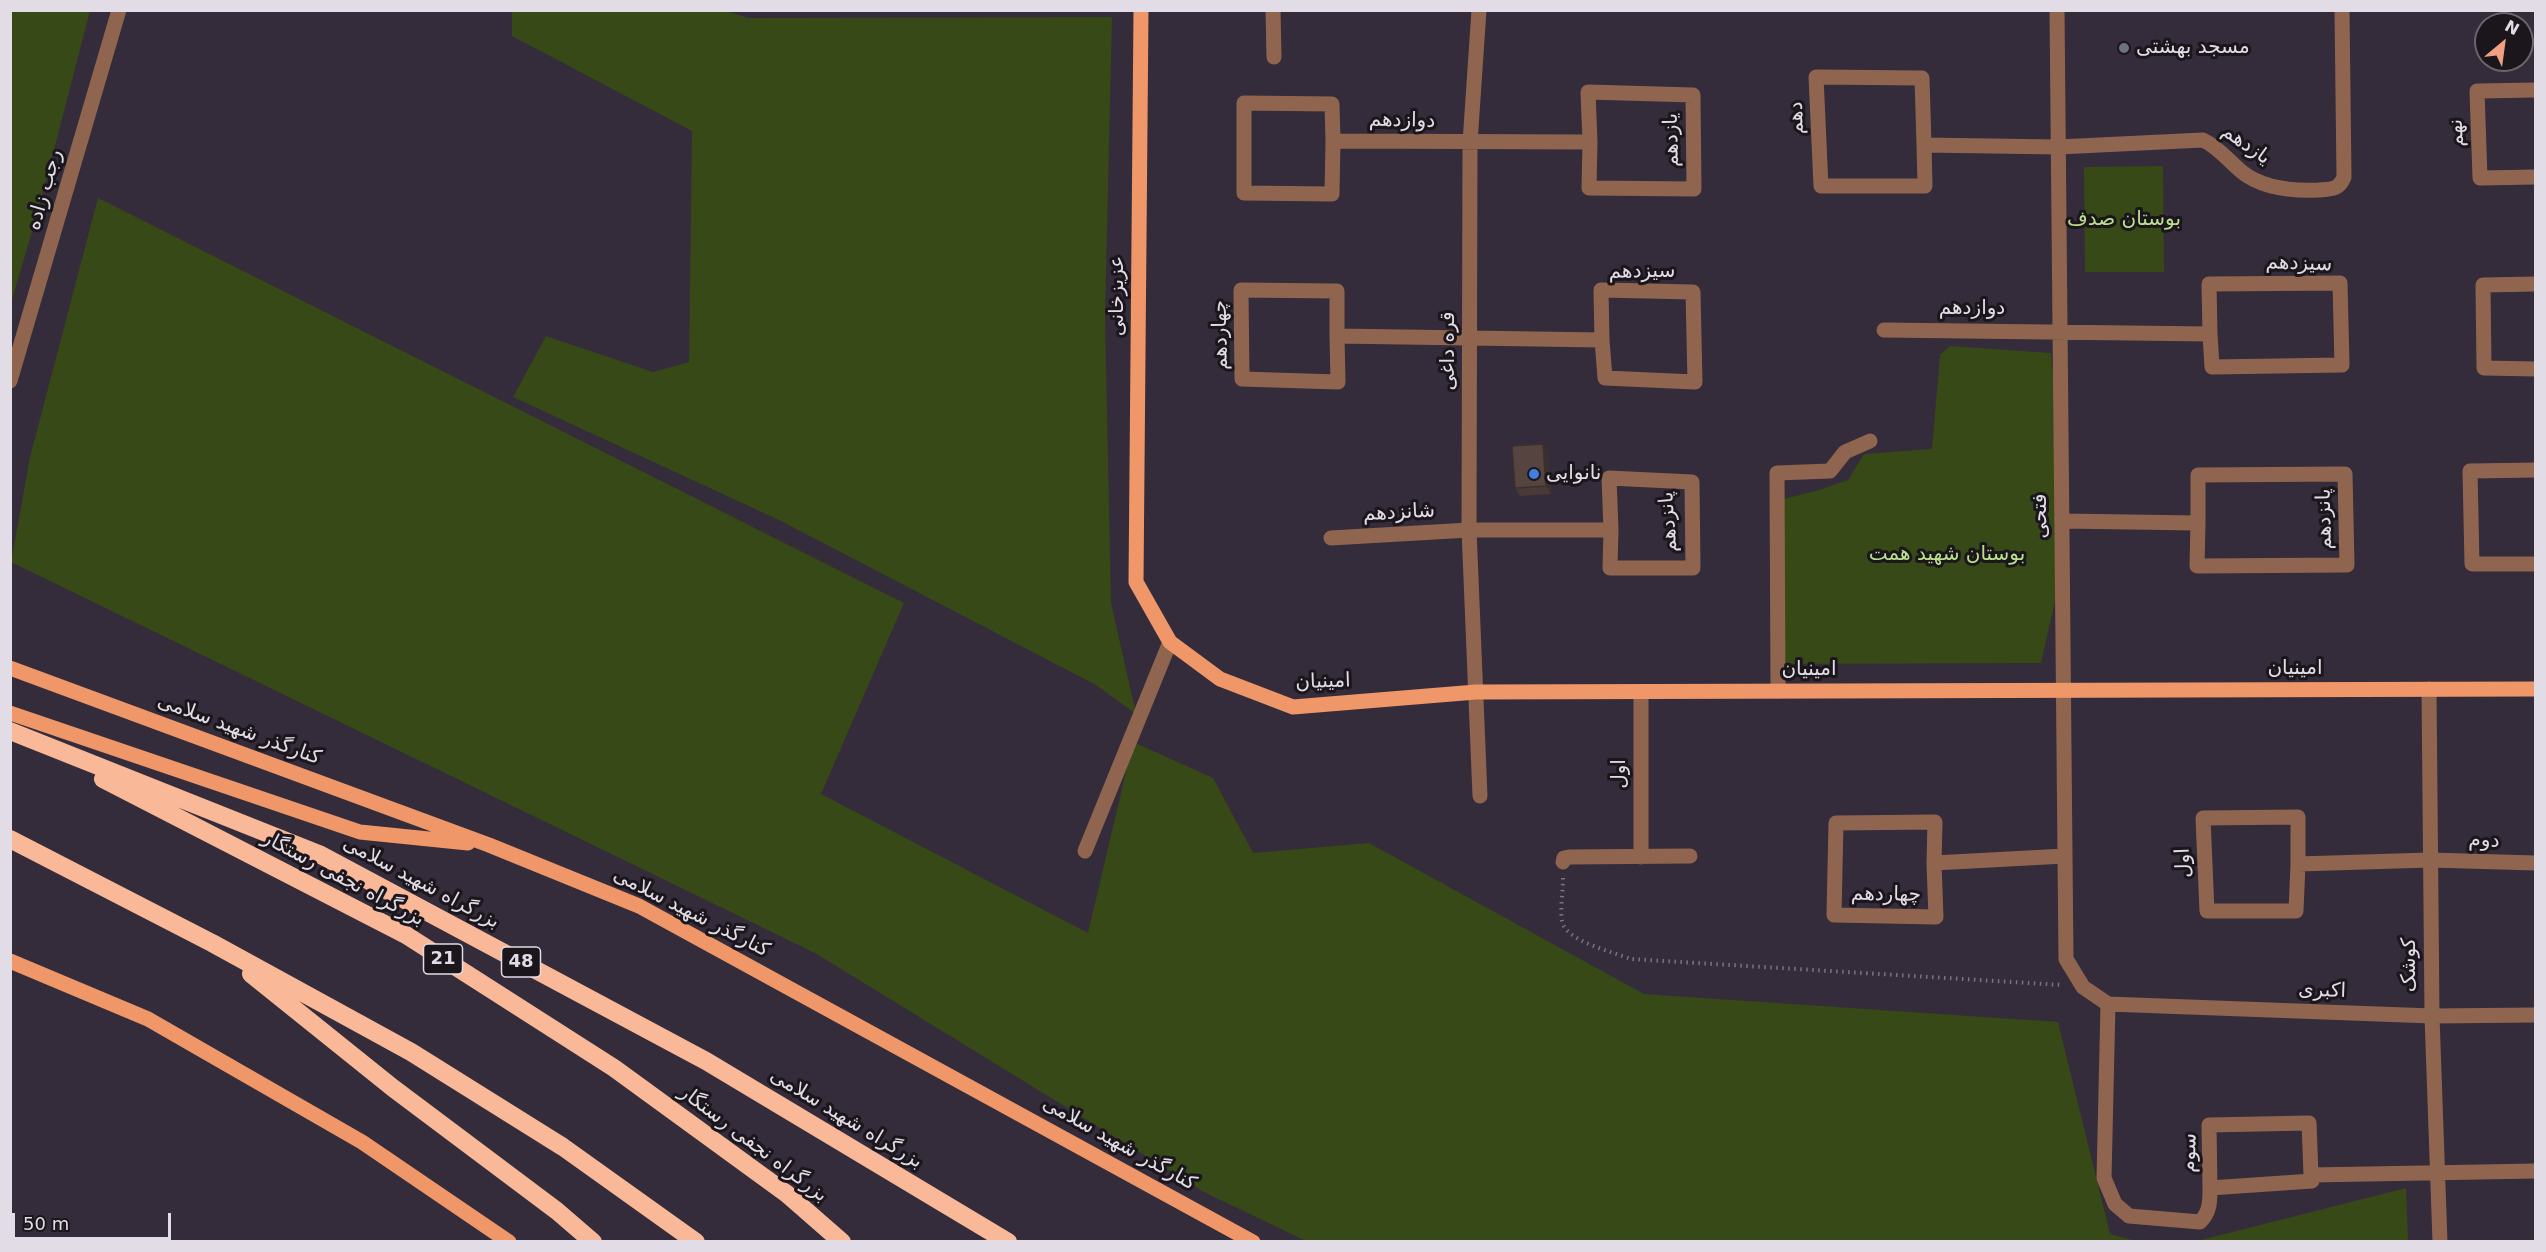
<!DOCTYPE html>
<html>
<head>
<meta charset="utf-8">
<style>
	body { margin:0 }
	#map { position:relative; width:2546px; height:1252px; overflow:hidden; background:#342c3a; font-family:"DejaVu Sans",sans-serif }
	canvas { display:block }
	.frame { position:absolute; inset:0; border:12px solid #e1dce5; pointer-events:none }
	.north { position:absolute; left:2474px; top:12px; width:60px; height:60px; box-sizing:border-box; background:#1a161c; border:2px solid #6a656c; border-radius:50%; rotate:29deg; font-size:16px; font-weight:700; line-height:24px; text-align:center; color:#e1dce5 }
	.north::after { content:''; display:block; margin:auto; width:21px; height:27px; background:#f3a082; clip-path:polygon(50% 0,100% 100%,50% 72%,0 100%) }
	.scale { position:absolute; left:12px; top:1213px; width:159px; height:27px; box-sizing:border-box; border:3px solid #e1dce5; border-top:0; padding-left:8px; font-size:18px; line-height:21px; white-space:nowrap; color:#e1dce5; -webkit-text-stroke:4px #1a161c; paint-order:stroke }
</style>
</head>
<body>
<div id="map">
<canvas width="2546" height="1252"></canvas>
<div class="frame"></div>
<div class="north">N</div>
<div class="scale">50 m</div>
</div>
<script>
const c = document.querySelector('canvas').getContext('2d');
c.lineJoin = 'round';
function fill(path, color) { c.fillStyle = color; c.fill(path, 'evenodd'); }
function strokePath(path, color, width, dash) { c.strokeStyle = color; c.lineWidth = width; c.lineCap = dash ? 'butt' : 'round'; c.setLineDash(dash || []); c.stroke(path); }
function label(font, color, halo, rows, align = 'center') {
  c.font = font + ' "DejaVu Sans","Noto Naskh Arabic",sans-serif'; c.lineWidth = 6; c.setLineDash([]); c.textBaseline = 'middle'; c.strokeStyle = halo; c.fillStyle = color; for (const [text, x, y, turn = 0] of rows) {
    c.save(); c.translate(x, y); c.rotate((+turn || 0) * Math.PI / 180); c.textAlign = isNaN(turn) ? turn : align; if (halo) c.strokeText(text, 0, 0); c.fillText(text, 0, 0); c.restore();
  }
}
fill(new Path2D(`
	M11,10L90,11L37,215L11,303Z
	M512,10H724L748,18L1112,17L1105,317L1111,603L1136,714L1096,685L779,520L513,397L546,336L653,372L689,362L692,131L512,36Z
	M2163,166L2164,272H2085L2084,167Z
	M98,198L904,603L821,794L1088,933L1133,742L1213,778L1253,853L1369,843L1644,994L2058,1022L2110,1234L2136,1241H1306L1206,1193L815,953L11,562L30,457Z
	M1950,346L2051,353L2057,423L2055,601L2041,663L1785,664L1783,499L1816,491L1848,480L1864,454L1932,449L1940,355Z
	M2406,1188L2408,1241H2197Z`), '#364916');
strokePath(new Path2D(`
	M10,303H11
	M1563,878C1563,892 1560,908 1562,921C1565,941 1613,952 1631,959L2062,985`), '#7b7480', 4, [1.5, 4.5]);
strokePath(new Path2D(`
	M1273,10L1274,57
	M1479,10L1470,143L1469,530L1480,796
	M2057,10L2066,959L2083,987L2108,1004
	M2536,90L2477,91L2480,178L2536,177
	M1333,141L1332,194L1244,193V103L1332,104L1333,141L1590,142L1588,92L1693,95L1694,189L1589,188L1590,142
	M1924,145L1925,186H1821L1816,77L1922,78L1924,145L2058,147L2203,140C2218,147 2229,161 2242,172C2263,189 2293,191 2318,190C2331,189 2339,190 2344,177L2342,10
	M2536,284L2483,285L2484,368L2536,369
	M1884,330L2210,334L2209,284L2340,283L2342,365L2212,367L2210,334
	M1337,336L1338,382L1242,379L1241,290L1337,291V336L1602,340L1601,290L1693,292L1695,382L1605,378L1602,340
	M10,381L119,10
	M2536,470L2470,471L2472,564H2536
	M2062,521L2198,523V475L2345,474L2347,565L2197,566L2198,523
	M1331,538L1469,530H1611L1609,478L1692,482L1693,568H1610L1611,530
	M2429,689L2432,1016L2440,1242
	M1778,691L1777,473L1830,471L1845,452L1870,441
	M1641,692V857
	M1085,851L1170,642
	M1563,862L1564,858L1569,857L1690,856
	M1934,863L1936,917L1834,915L1836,823L1935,822L1934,863L2065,856
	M2298,864L2296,911H2207L2203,818L2298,817V864L2430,860L2536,863
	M2108,1004L2432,1016L2536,1015
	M2108,1004L2104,1178L2115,1204L2129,1216L2200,1222C2210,1212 2210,1202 2210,1188
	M2311,1175L2312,1181L2210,1188L2209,1125L2309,1123L2311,1175L2536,1171`), '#90654f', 15);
strokePath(new Path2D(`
	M1141,10L1136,582L1170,642L1220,679L1293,707L1476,692L2536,689
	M10,668L489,845L639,906L1253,1242
	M10,713L360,832L468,843
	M10,961L148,1019L362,1142L509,1242`), '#ef9769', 15);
strokePath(new Path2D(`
	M10,731L319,854L706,1061L1008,1242
	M103,779L406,935L614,1068L787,1194L842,1242
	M10,839L212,943L411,1052L563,1147L696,1242
	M251,974L393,1088L557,1211L593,1242`), '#f9b998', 18);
fill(new Path2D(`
	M1543,444L1548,451L1551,494L1520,496L1515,488Z`), '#4a3a37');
fill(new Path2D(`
	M1543,444L1548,451L1551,494L1546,486Z`), '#3c302d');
const building = new Path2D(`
	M1543,444L1546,486L1515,488L1512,446Z`);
fill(building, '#564440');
strokePath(building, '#3c302d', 1.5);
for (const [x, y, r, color] of [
	[2124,48,6,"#6b7280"],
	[1534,474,6,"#3f7fe0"]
]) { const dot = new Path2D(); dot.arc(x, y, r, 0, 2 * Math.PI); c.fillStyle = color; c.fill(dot); strokePath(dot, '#1a161c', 2); }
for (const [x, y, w] of [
	[443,959,39],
	[521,962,39]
]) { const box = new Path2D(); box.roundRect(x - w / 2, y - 15, w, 30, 4.5); c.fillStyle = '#1a161c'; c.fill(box); strokePath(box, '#e1dce5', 1.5); }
label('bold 18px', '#e1dce5', null, [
	["21",443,959],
	["48",521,962]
]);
label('20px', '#e1dce5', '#1a161c', [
	["مسجد بهشتی",2136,48],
	["نانوایی",1546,474]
], 'left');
label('20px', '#e1dce5', '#1a161c', [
	["دهم",1797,118,-92],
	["دوازدهم",1402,121,1],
	["نهم",2457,133,-93],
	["یازدهم",1672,140,-91],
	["یازدهم",2246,145,35],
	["رجب زاده",45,190,-74],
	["سیزدهم",2299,264,2],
	["سیزدهم",1642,272,-1],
	["عزیزخانی",1118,296,-90],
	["دوازدهم",1972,309],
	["چهاردهم",1221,335,-91],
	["قره داغی",1449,351,-90],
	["شانزدهم",1399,513,-3],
	["فتحی",2041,516,-91],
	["پانزدهم",2325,519,-91],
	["پانزدهم",1669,522,-94],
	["امینیان",2295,669],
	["امینیان",1809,670],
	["امینیان",1323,682,-2],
	["کنارگذر شهید سلامی",239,730,20],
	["اول",1620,774,-90],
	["دوم",2484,841,2],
	["اول",2184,863,-92],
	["بزرگراه نجفی رستگار",343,879,28],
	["بزرگراه شهید سلامی",421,883,28],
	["چهاردهم",1886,895,1],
	["کنارگذر شهید سلامی",691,913,27],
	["کوشک",2410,965,-90],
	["اکبری",2322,991,2],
	["بزرگراه شهید سلامی",846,1119,31],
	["بزرگراه نجفی رستگار",753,1144,37],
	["کنارگذر شهید سلامی",1119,1144,29],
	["سوم",2190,1153,-89]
]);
label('20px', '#bbdf8c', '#1a161c', [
	["بوستان صدف",2124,220],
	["بوستان شهید همت",1947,555]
]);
</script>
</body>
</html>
